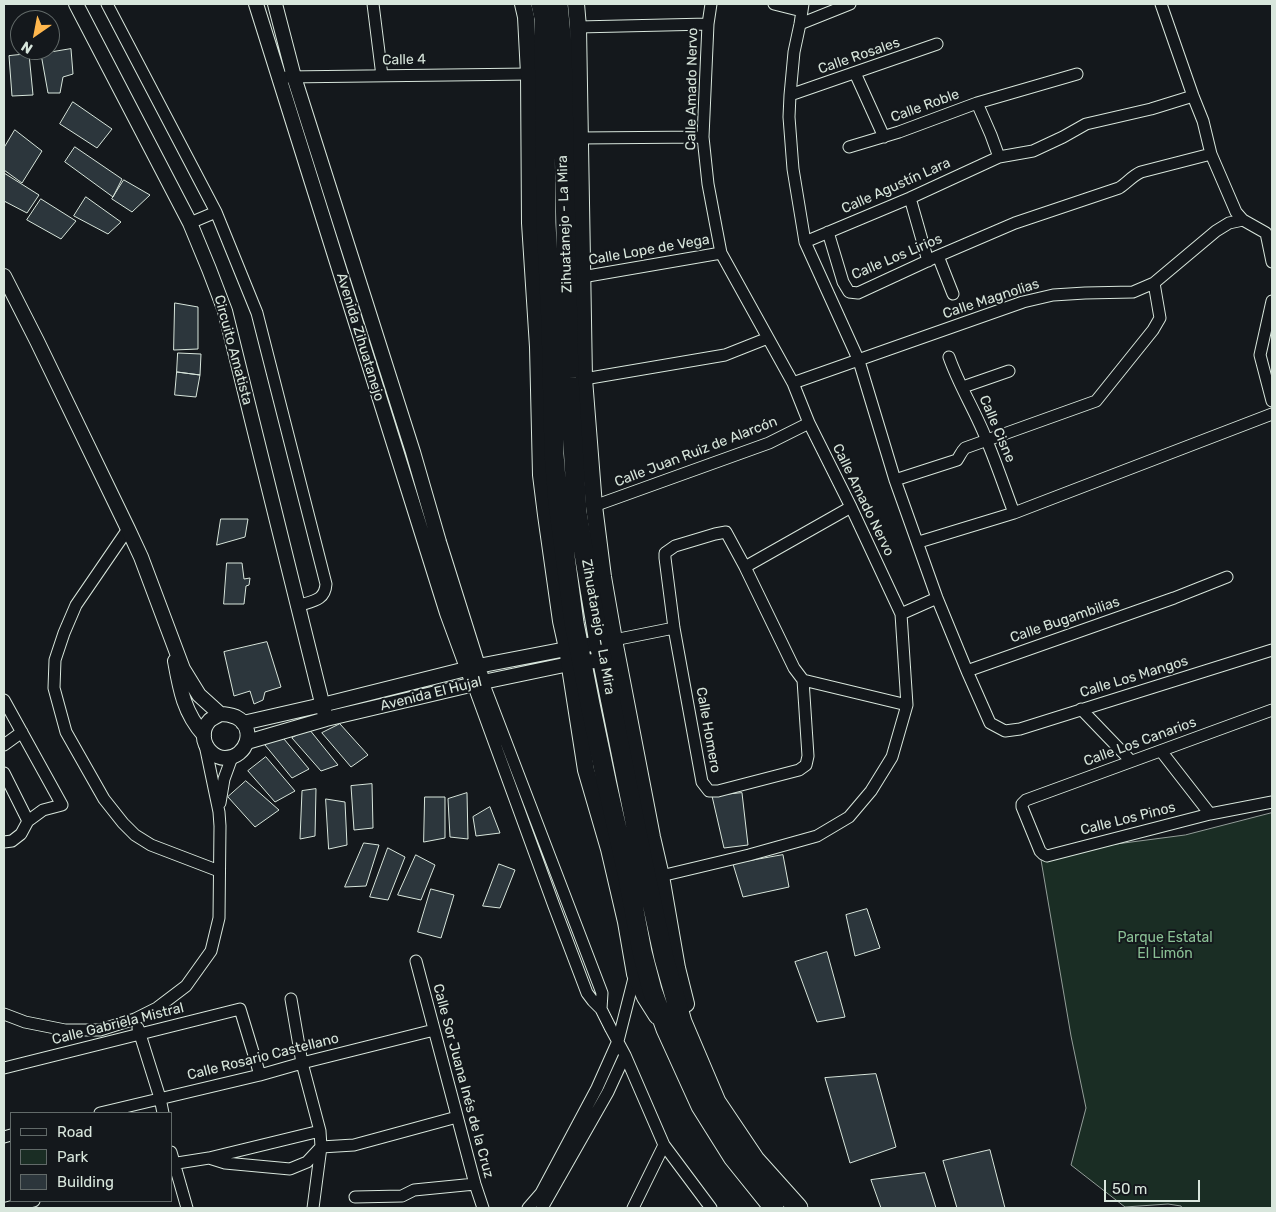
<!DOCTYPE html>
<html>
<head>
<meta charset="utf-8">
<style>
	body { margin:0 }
	#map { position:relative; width:1276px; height:1212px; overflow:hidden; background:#14181c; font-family:Rubik,sans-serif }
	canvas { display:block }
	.frame { position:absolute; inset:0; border:5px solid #d8e6dc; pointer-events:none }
	.legend { position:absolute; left:10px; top:1112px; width:162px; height:90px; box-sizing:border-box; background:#14181c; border:1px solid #626a69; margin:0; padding:6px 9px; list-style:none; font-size:15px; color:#d8e6dc }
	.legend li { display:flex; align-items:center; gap:10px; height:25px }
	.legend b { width:25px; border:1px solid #626a69 }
	.north { position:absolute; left:10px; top:10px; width:50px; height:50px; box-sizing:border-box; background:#14181c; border:1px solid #626a69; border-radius:50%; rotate:213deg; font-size:14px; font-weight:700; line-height:20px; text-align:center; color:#d8e6dc }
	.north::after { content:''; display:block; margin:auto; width:18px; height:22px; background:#ffb74d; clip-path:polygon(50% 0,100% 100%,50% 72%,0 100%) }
	.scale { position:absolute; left:1104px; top:1180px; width:96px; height:22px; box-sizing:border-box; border:2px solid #d8e6dc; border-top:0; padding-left:6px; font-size:15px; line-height:18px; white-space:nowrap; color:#d8e6dc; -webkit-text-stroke:4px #14181c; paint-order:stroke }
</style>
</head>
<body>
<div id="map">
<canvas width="1276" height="1212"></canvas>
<div class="frame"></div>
<ul class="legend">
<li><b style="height:6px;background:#14181c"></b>Road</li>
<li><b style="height:14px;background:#1a2d24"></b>Park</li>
<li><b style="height:14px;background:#2c363c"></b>Building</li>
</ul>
<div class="north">N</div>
<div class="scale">50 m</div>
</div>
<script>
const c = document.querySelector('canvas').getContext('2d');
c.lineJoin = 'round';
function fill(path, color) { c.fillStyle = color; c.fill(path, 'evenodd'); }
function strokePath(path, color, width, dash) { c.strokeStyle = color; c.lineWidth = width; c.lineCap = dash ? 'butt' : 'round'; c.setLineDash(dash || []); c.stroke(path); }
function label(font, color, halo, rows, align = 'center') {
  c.font = font + ' Rubik,sans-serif'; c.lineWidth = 4; c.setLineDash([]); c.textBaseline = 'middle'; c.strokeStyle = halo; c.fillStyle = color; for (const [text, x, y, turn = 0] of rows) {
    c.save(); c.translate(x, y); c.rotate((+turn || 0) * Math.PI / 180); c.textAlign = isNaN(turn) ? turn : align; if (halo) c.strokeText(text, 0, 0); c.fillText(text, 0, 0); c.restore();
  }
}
const green = new Path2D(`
	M1272,813V1208H1182L1181,1206L1168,1204L1125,1207L1071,1165L1086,1108L1071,1036L1040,854L1185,835Z`);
fill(green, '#1a2d24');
strokePath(green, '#939e99', 1);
const building = new Path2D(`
	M71,49L73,74L63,77L60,93H48L41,54Z
	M29,54L33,95L12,96L9,56Z
	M73,102L112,129L97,148L60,124Z
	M15,130L42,151L22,183L4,170V148Z
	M75,147L122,179L113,197L65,162Z
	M4,173L39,195L27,213L4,201Z
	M124,180L150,195L132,212L112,199Z
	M86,197L121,222L108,234L74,216Z
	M41,199L76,221L61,239L27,220Z
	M175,303L198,307V349L174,350Z
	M178,353L201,354L200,375L177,372Z
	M177,372L200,375L196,397L175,395Z
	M221,519H248L245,537L217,545Z
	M227,563H242L244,579L250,578L249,585L246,586L244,604H224Z
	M267,642L281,687L265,692L263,700L254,704L250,691L234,696L224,652Z
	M340,724L368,755L351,767L322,733Z
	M309,729L338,765L321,771L292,738Z
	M279,733L309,769L292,778L265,745Z
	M266,757L295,791L275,802L248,771Z
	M246,781L279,810L255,827L228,797Z
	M372,784L373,828L354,830L351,786Z
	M316,789L315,836L300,839L302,791Z
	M467,793L468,839L450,837L448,799Z
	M742,793L748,845L724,848L712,796Z
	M425,797H445V838L424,842Z
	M326,799L345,802L347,845L329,849Z
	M490,807L500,833L476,836L473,817Z
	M364,843L379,845L366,886L345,887Z
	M388,848L405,857L388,900L370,897Z
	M416,855L435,865L421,900L398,895Z
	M783,855L789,887L743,897L733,864Z
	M499,864L515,870L500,908L483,906Z
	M431,889L454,895L441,938L418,932Z
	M867,909L880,948L855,956L846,915Z
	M827,952L845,1017L817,1022L795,962Z
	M876,1074L896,1147L850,1163L825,1078Z
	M990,1150L1005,1208H957L943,1161Z
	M925,1173L936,1208H881L871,1180Z`);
fill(building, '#2c363c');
strokePath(building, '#d8e6dc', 1);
const minor = new Path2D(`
	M107,4L216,212L257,313L326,584C325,601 312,601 297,606
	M373,4L382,76
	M774,4L802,11
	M803,4L800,24L794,52L790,95L789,117L793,169L805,242L859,361L895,480L937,598L967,671L990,723L1005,731L1020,729L1272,650
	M1161,4L1193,96L1203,121L1211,154L1236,212L1243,220L1266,233L1272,262
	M800,24L850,4
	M578,27L708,24
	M855,73L884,137
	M286,77L529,74
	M790,95L937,44
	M977,103L991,135L999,157
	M579,138L703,137
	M849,147L899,132L977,103L1077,74
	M910,198L928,261
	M190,223L216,212
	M828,232L843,282L849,292L858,293L938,256L1015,223L1119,188C1127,183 1132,176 1141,172L1211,154
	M805,242L910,198L999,157L1033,151L1063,137L1086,124L1151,109L1193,96
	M938,256L953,294
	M582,277L721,253
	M1272,301L1260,355L1272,401
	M949,357C959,386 976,412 987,441C997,465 1005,489 1014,513
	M584,379L725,355L768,338
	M793,383L1023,302L1053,295L1085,293L1133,292L1154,283L1216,231L1229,223L1243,220
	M963,387L1009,371
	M895,480L957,460C960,456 961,452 965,448L1096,401L1153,330L1160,318L1154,283
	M594,506L769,443L809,423
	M128,529L76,605L64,633L55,660L54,688L66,732L104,799L123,823L135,835L151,845L219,871
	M726,532L745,567L794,668L803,680L808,756L806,765L799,770L718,791H709L702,782L674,628L665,558V553L675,546L715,534Z
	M919,542L1014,513L1272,414
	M745,567L851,507
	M901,614L937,598
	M614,640L674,628
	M967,671L1174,598L1227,577
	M803,680L907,705
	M483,682L602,993L601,1009
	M473,684L554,906L587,993L593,1001L601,1009L611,1029L625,1055L664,1145L711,1208
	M1081,709L1131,761
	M1272,710L1026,800L1022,804V807L1040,851L1043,854L1047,856L1210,814L1272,802
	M4,745L22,732
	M1161,751L1210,814
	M4,773L28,821
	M220,803L224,779L232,757
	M4,842L12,841L21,834L28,821L43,810L62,805L4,700
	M661,876L749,855L817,836L849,817L871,791L892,757L907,705L901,614L851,507L809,423L793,383L721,253L708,184L703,137L708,24L711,4
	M416,961L475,1184L483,1208
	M291,999L302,1063L320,1131L321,1147L313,1208
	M4,1014L25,1022L65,1030H100L135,1019L157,1008L186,986L211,951L219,918L220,826L219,812L205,745
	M138,1028L160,1098L163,1113
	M4,1068L240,1009L260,1075
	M100,1113L260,1075L302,1063L434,1030
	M4,1137L11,1135
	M171,1152L187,1208
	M209,1158L225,1163L290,1169L307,1162L321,1147L354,1145L457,1117
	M171,1164L209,1158L320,1131
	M355,1197L402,1196L414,1190L475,1184
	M6,1208L34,1201
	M528,1208L541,1193L597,1088L618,1041L635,974
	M542,1208L608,1092L625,1055
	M633,1208L664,1145`);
const tertiary = new Path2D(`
	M76,4L190,223L209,269L225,311L326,719
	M256,4L447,613L473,684
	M275,4L294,77L413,452L439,542L483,682
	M4,276L37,341L128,529L141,557L183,669L199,695L220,714
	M175,661C180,689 184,713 204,735
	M220,714C225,714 231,715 236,717C257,728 247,758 225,758C220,758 214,755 211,752C202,743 201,729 210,720C213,718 217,716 220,714Z
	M243,723L322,705L478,666L608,641
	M247,742L326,719L483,682L569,664L611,659`);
const secondary = new Path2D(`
	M523,4L526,17L529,74L530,223L538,347L541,475L546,515L561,621L567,648L586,770L609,849L626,922L635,974L645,997L657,1016
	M576,4L578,27L584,379L594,506L603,577L614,640L652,837L661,876L677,968L686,1004`);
const trunk = new Path2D(`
	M541,4L544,18L546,223L551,324L554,454L558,504L574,623L590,704L607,785L627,873L642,952L652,990L666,1029L701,1106L733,1157L774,1208
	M558,4L562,45L569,378L577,512L599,643L643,862L664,958L682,1022L716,1102L755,1160L798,1208`);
strokePath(minor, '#d8e6dc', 13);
strokePath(tertiary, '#d8e6dc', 16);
strokePath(secondary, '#d8e6dc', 18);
strokePath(trunk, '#d8e6dc', 21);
strokePath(minor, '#14181c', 11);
strokePath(tertiary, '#14181c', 14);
strokePath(secondary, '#14181c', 16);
strokePath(trunk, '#14181c', 19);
label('14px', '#d8e6dc', '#14181c', [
	["Calle Rosales",859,56,-19],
	["Calle 4",404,60,-1],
	["Calle Amado Nervo",692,89,-89],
	["Calle Roble",925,106,-20],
	["Calle Agustín Lara",896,186,-24],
	["Zihuatanejo - La Mira",565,224,-92],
	["Calle Lope de Vega",649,250,-10],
	["Calle Los Lirios",897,257,-23],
	["Calle Magnolias",991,299,-18],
	["Avenida Zihuatanejo",360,337,73],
	["Circuito Amatista",233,350,75],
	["Calle Cisne",997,429,67],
	["Calle Juan Ruiz de Alarcón",696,452,-21],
	["Calle Amado Nervo",863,500,64],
	["Calle Bugambilias",1065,620,-19],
	["Zihuatanejo - La Mira",598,627,80],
	["Calle Los Mangos",1134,677,-17],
	["Avenida El Hujal",431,694,-14],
	["Calle Homero",708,730,80],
	["Calle Los Canarios",1140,742,-20],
	["Calle Los Pinos",1128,819,-14],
	["Calle Gabriela Mistral",118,1024,-14],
	["Calle Rosario Castellano",263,1057,-14],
	["Calle Sor Juana Inés de la Cruz",463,1081,75]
]);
label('14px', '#8ac095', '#14181c', [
	["Parque Estatal",1165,938],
	["El Limón",1165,954]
]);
</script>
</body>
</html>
